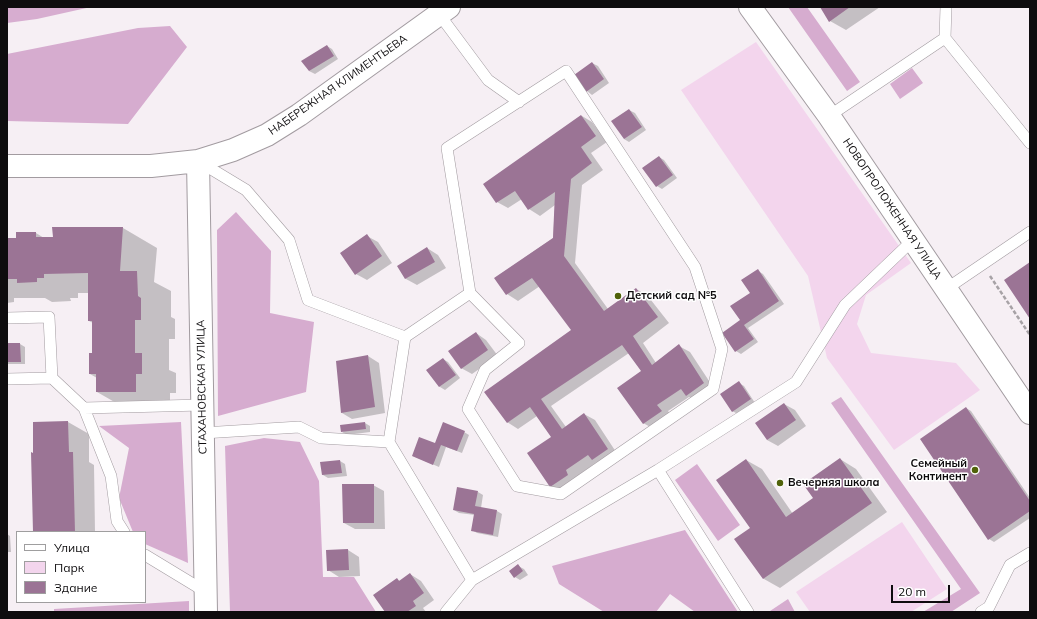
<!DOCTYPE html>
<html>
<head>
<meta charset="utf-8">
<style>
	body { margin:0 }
	#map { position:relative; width:1037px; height:619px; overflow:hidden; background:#f6eff4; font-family:Mulish,sans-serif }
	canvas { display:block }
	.frame { position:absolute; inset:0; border:8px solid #0e0c0e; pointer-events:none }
	.legend { position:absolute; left:16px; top:531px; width:130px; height:72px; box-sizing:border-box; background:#fff; border:1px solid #9f9e9f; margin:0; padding:5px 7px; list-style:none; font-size:12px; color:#0e0c0e }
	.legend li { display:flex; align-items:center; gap:8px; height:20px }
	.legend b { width:20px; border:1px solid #9f9e9f }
	.scale { position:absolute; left:891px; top:585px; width:59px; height:18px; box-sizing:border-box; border:2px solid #0e0c0e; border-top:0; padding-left:5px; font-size:12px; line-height:14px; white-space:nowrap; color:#0e0c0e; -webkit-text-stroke:3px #fff; paint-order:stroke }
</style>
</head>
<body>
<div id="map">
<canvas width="1037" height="619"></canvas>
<div class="frame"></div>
<ul class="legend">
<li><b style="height:5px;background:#fff"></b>Улица</li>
<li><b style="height:11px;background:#f3d5ed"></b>Парк</li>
<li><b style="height:11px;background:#9b7495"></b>Здание</li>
</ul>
<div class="scale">20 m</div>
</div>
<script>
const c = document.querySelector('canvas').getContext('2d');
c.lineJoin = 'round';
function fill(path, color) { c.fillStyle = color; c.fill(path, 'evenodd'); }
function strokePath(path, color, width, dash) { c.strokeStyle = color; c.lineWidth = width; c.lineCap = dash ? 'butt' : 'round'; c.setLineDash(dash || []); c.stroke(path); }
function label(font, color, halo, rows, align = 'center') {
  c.font = font + ' Mulish,sans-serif'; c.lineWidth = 3; c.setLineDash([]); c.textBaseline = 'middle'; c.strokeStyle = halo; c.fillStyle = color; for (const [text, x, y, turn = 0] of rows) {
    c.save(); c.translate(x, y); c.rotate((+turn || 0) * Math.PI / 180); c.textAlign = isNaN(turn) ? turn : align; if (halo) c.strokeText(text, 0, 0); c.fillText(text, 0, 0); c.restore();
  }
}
fill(new Path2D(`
	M756,42L911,263L866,295L857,324L871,353L956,363L980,390L894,450L827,358L808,276L681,90Z
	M902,522L947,589L911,612H810L796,592Z`), '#f3d5ed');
fill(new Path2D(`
	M788,7H807L860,82L847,91Z
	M170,26L187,47L128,124L7,121V54L138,28Z
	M912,68L923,83L900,99L890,84Z
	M236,212L271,251L270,313L314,322L306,392L218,416L217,230Z
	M841,397L980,593L951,612H923L961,589L831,403Z
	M181,422L188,563L145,544V532H133L119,498L129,448L99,426Z
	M264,438L300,442L319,481L323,577H354L376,612H230L225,446Z
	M697,464L740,525L718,541L675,480Z
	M685,530L738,612H695L670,594L656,612H604L559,584L552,566Z
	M788,599L795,612H771L770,611Z
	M189,601V612H54V609Z`), '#d6accf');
fill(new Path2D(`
	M7,7H91L37,19L7,23Z`), '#d7add0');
fill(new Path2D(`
	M821,7H880L846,30L830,21Z
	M327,46L332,49L338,59L315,74L309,71Z
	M592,63L598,66L609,83L592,95L587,91L575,75Z
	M629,110L635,113L646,130L629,142L624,139Z
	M582,116L592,122L607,142L591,153L603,170L582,185L575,263L608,309L636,289L647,295L669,323L643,343L656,363L679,346L690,352L715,390L698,402L689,397L668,411L673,418L654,429L643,423L642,371L629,353L551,406L566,427L584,414L595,420L618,455L604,465L597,462L576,477L579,482L562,493L551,486L529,453L552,437L537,416L518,429L507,422L573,330L540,286L518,301L507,294L495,278L553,238L555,205L540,216L529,209L522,199L508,208L497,202Z
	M659,157L664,160L677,178L662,189L657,186Z
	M123,228L157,248L154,282L171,291V317L175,319V339H169V370L176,373V393H170V411L132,412L97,392V378L90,374L93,354V323L89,321V293H78V298H70L71,301L52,302L45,298H14V302L7,303V239H17L36,233L44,238Z
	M367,236L378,242L392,263L367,280L356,274Z
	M427,248L438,255L446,268L417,285L406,279L398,266Z
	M758,271L763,274L784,304L748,328L758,342L741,354L736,351L742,320Z
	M476,333L486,340L498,356L472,374L461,368Z
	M7,344H20L25,347V364H7Z
	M368,356L379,363L385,413L352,419L342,413Z
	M443,359L448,362L460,378L445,390L440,387L428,370Z
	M739,383L744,386L755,403L738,414L732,411Z
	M784,404L795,410L806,426L778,446L767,440Z
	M966,408L971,411L1030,498V518L994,542L989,539Z
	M68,422L89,434V462L94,465L95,532H34V454Z
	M365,423L370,426V432L347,435L342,432Z
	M464,432L469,435L462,453L446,447L439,467L413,456Z
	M840,459L856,469L887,512L780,588L764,579L736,539L751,528L746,460L762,469L793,514L814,499Z
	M340,461L345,464L347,476L328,478L323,475L321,463Z
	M373,485L384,491L385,529H355L344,523Z
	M478,492L483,495L481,508L497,511L502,514L498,537L477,533L472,530L475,515L459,513L454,510Z
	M7,534L10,536L11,552H7Z
	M348,550L359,557L360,576L339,577L328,570L327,551Z
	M518,566L524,569L528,575L520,580L515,577Z
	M410,574L421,581L434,600L423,608L426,612H386L397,579L400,581Z`), '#0003');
fill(new Path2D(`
	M820,7H850L829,22Z
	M327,45L334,56L309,71L301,61Z
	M592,62L604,79L586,92L574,75Z
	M629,109L642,127L624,139L611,121Z
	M581,115L596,136L581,147L592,163L571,179L564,256L604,311L636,288L658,317L633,336L652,365L679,344L704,383L686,396L681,389L657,405L662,411L643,424L617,388L641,371L622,345L541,399L562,429L584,413L608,449L592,460L588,455L566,470L568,475L550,487L527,453L551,437L530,407L507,423L484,392L571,330L532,278L506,295L494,278L553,238L555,192L528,210L515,191L496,203L483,184Z
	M659,156L673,175L656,187L642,168Z
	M52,227H123L120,271H137L138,296L141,298V320H135V353H142V374H136V392H96V374H89V353H92V321H88V273L44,274V278H37V282L17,283V279H7V238H16V232H36V237H53Z
	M367,234L382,256L355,275L340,253Z
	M427,247L435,262L405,279L397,266Z
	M1030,262V319L1004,280Z
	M758,269L779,301L744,325L754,339L735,352L722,333L740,320L730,306L750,293L741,280Z
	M476,332L488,350L461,369L448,351Z
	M7,343H20L21,362H7Z
	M368,355L375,407L341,413L336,361Z
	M443,358L456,375L439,387L426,370Z
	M739,381L751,399L732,412L720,394Z
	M784,403L796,420L767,440L755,423Z
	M966,407L1030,501V511L988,540L920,439Z
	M68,421L69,452H73L75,532H33L31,452L33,453V422Z
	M365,422L366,429L341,432L340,425Z
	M443,422L465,431L457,451L441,445L433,465L412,456L419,437L435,443Z
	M840,458L872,503L763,579L734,539L750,528L716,480L746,459L786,517L813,498L803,484Z
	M340,460L342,473L322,475L320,462Z
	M342,484H374V523H343Z
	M457,487L478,491L475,506L497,510L493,535L471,531L474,514L453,510Z
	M348,549L349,570L327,571L326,550Z
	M518,564L523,571L514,578L509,571Z
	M410,573L424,593L413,601L416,606L407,612H385L373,595L397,578L399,581Z`), '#9b7495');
const lane = new Path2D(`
	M946,7L945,38L1030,143
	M439,14L488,80L519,102
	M566,71L695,267L722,349L713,389L561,494L517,486L468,409L485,370L519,343L470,293L447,148Z
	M829,116L945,38
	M198,161L246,190L289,240L308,300L405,337
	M946,289L1030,232
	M470,293L405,337L389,442L472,580L658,470L796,382L845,305L913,240
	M7,318L49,317L52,378L84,408L202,405
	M7,379L52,378
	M84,408L111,476L117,521L124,532
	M203,433L299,427L321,438L389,442
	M658,470L748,612
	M145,555L206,592
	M446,612L472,580
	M981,612L989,607L1010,565L1030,553`);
const secondary = new Path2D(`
	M750,7L829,116L1030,413
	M198,161L206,612
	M7,166H151L198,161L233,150L267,135L299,115L449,7`);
strokePath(lane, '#a29ba0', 12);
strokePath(secondary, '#a29ba0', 24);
strokePath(new Path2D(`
	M990,276L1030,335`), '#a7a2a6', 2.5, [4, 2]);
strokePath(lane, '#fff', 11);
strokePath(secondary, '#fff', 22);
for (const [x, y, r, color] of [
	[618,296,4,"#50620a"],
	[975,470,4,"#50620a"],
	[780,483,4,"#50620a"]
]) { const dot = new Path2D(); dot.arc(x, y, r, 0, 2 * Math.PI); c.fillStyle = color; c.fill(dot); strokePath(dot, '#fff', 1.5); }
label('11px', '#0e0c0e', '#fff', [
	["НАБЕРЕЖНАЯ КЛИМЕНТЬЕВА",338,85,-35],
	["НОВОПРОЛОЖЕННАЯ УЛИЦА",892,209,56],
	["СТАХАНОВСКАЯ УЛИЦА",202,387,-91]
]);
label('bold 11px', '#0e0c0e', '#fff', [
	["Детский сад №5",626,296],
	["Семейный",967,464,"right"],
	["Континент",967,477,"right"],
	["Вечерняя школа",788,483]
], 'left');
</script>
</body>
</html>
